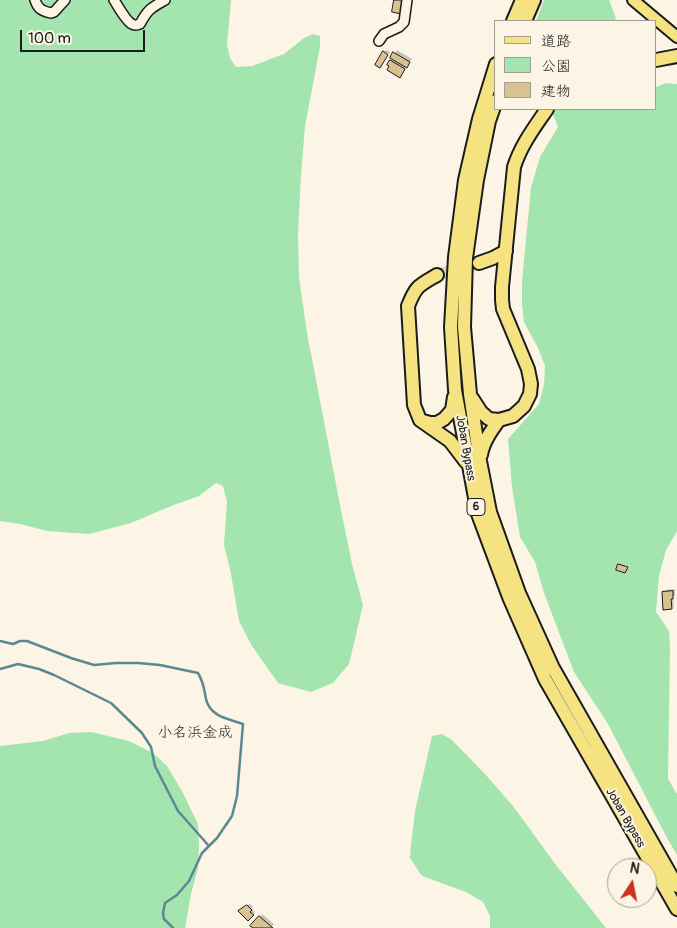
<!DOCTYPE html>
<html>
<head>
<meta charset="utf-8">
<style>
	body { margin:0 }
	#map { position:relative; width:677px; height:928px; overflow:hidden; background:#fcf5e5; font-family:Pangolin,"Klee One",sans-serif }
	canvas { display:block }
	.legend { position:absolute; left:494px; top:20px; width:162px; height:90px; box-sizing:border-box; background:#fcf5e5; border:1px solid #a29e95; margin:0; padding:6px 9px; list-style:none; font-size:15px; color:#1c1c1c }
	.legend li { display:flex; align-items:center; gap:10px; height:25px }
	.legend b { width:25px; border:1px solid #a29e95 }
	.north { position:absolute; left:607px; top:858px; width:50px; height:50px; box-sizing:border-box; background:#fcf5e5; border:1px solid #a29e95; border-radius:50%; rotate:11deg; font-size:14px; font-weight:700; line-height:20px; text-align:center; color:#1c1c1c }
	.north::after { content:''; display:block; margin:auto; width:18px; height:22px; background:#c8321e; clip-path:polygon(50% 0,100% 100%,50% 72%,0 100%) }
	.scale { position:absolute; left:20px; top:30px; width:125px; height:22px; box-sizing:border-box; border:2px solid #1c1c1c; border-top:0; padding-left:6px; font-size:15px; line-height:18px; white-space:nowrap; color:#1c1c1c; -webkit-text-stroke:4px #fcf5e5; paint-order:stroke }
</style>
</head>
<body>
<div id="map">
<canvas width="677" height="928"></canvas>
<ul class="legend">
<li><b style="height:6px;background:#f5e382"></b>道路</li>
<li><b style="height:14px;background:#a4e5af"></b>公園</li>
<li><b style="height:14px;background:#dac190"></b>建物</li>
</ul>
<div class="north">N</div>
<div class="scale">100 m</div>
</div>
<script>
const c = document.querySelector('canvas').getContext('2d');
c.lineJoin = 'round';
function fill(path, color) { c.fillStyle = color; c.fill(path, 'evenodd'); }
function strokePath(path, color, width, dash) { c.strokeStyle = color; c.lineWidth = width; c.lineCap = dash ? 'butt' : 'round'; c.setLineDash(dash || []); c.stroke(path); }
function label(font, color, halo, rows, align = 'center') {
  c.font = font + ' Pangolin,"Klee One",sans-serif'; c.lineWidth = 4; c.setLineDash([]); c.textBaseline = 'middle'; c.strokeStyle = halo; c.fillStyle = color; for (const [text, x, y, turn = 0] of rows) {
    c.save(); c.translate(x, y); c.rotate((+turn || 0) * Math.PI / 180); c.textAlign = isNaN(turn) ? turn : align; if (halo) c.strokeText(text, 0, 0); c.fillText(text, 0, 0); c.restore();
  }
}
fill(new Path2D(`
	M0,0H231L227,45L230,58L236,67L252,66L284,54L304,38L313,34L320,36V47L305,126L301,175L298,235L299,277L307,333L340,505L352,564L363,605L349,664L333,683L311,692L278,683L252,646L239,621L231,574L224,545L227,502L223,486L216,483L199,496L171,506L131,523L89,534L47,531L20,524L0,521Z
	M544,0H609L616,18L614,21H536Z
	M666,83L677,84V531L666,550L659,576L656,612L669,631L670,646L668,779L677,794V855L667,838L608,724L574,672L544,593L535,562L520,537L512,487L508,439L539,404L544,384L545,366L538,348L524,322L522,305V281L531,187L540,157L558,127L551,109H656V87Z
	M91,732L129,741L153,753L167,766L182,791L198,824L199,846L198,868L191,894L185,928H0V746L43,741L69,733Z
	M442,734L452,740L485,774L513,806L556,865L606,928H490V916L483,902L466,892L422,876L410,858L411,845L415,811L432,736Z`), '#a4e5af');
fill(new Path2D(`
	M386,50L390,52L380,67L384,52Z
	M397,50L412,59L402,74L388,65Z
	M675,589V595L673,597L674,606L671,608L663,593L666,590Z
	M250,903L253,907L251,908L255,912L248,919L247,907Z
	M262,914L274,924L271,928H254L252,926Z`), '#0003');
strokePath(new Path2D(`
	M0,641L13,644L20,641H27L71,658L94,665L116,663H138L160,665L198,673C204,683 204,689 206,699C210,717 229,719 243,724L237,796L232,816L217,838L202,853L189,881L177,895L165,903L163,913L164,919L173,928
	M0,669L18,664L39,669L54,675L111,703L142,733L151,747L155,766L178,811L209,846`), '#5a8893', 2.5);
const building = new Path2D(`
	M394,0H403L401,14L392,12Z
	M383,51L388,55L380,68L375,65Z
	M393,52L410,62L407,68L390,58Z
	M390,60L405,69L400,78L387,70L389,66L387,65Z
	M618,564L628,567L625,573L616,570Z
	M673,591V599H671L672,609L663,610L662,592Z
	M247,905L252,910L250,912L254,915L248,921L238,911Z
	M259,916L273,928H253L250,926Z`);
fill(building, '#dac190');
strokePath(building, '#1c1c1c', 1);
strokePath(new Path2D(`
	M437,275L479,263`), '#dad4c7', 12, [12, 6]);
const minor = new Path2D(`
	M35,0C38,9 42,11 51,13L54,12L65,0
	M114,0C118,6 126,21 132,24C135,26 136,25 140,24C148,9 151,8 165,0
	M379,41L384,34L399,27L404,22L407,0`);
const major = new Path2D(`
	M633,0L677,37`);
const highway = new Path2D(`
	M513,21L522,0
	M525,21L534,0
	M656,60L677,56
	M496,64L479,119L465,180L455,257L451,327L455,390L478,514L509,597L545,679L677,909
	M496,101L489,121L477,180L466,258L464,327L470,394L480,461L490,512L519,593L553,668L677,886
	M479,263L493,258L506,251
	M437,275C418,286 416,286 408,306L414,405L420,420L450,441L466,462
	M472,398L481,412L489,419L499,420L513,416L524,406L530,394L531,384L528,369L503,309L502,300V287L514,167C521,145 534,128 547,109
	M423,421L430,423H437L444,419L452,410L454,397
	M481,455C483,442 491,431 499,420`);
strokePath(minor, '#1c1c1c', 12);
strokePath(major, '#1c1c1c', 14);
strokePath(highway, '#1c1c1c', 16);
strokePath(minor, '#fcf5e5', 9);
strokePath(major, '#f5e382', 10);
strokePath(highway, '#f5e382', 12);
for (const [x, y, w] of [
	[476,507,18]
]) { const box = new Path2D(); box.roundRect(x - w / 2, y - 8.5, w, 17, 4); c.fillStyle = '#fcf5e5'; c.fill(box); strokePath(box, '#1c1c1c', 1); }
label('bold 11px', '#1c1c1c', null, [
	["6",476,507]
]);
label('12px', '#1c1c1c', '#fcf5e5', [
	["Joban Bypass",465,448,80],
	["Joban Bypass",625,818,60]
]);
label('15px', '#1c1c1c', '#fcf5e5', [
	["小名浜金成",195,733]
]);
</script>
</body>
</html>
